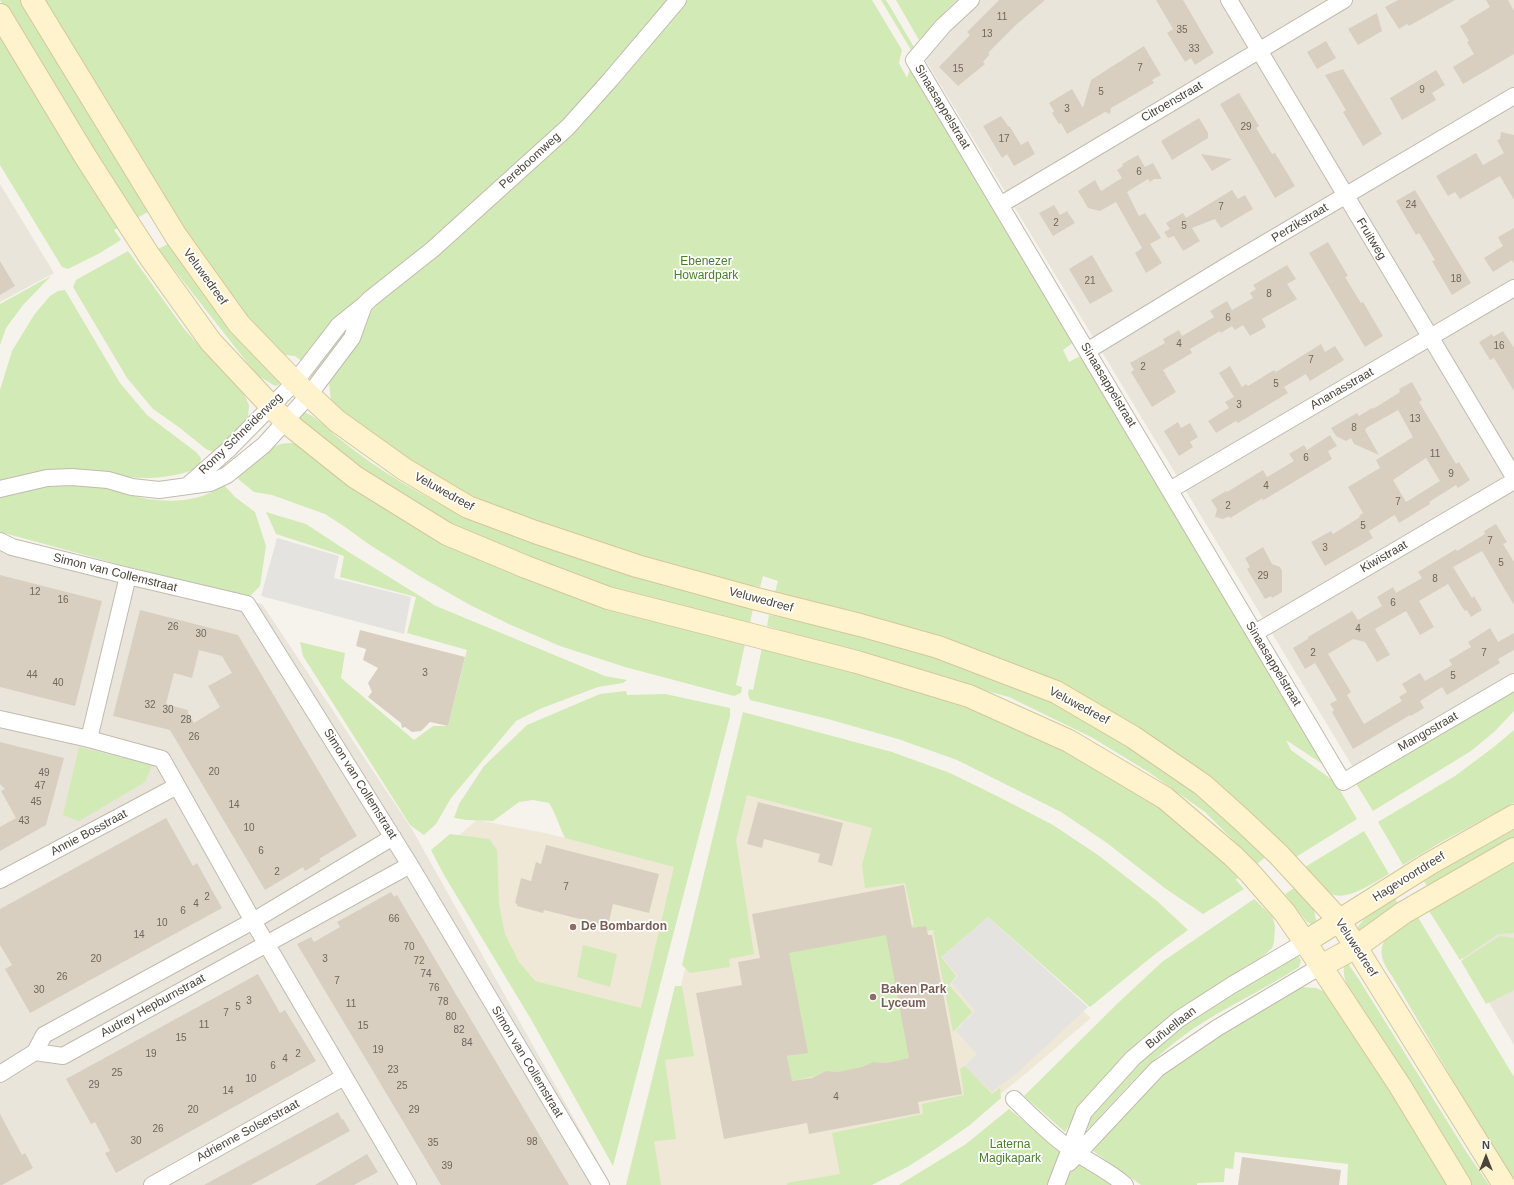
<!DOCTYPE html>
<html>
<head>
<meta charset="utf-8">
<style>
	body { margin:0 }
	#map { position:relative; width:1514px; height:1185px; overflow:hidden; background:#f6f3ec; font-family:Arial,sans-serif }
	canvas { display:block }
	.north { position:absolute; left:1466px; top:1137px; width:40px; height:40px; -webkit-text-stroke:3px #fff; paint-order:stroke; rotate:0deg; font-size:11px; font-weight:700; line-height:16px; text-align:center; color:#4b4439 }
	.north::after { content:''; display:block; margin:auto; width:14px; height:18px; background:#4b4439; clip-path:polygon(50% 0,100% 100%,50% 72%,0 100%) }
</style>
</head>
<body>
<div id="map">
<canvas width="1514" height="1185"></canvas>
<div class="north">N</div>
</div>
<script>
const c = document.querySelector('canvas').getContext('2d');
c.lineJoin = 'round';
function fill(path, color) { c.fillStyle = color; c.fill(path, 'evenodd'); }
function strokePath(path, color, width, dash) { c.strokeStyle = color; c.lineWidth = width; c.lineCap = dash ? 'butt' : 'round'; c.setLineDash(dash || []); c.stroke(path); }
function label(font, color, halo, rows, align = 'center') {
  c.font = font + ' Arial,sans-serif'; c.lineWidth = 3.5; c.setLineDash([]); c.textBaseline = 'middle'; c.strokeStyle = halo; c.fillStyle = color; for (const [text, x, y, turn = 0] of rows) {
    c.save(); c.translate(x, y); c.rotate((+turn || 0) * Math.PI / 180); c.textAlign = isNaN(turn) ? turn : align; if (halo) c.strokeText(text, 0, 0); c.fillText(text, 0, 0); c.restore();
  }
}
fill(new Path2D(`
	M947,0H1514V672L1354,769L917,46L925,21Z
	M0,184L54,273L0,302Z
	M0,541L165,583L262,604L413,831L611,1185H0Z
	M1514,894V1045L1446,930Z`), '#eae5da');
fill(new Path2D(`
	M737,779L882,815L925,868L1091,1018L1024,1075L967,1121L864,1185H636V1166L683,977Z
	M477,820L545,833L679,866L642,1024L517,989L439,852Z`), '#efe8d6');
fill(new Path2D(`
	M0,0H21L148,212L137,218L99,169Z
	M40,0H872L902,50L899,63L907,78L911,66L1074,342L1063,350L1069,362L1082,355L1327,767L1286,740L1291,750L1335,782L1357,819L1296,857L1286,846L1282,849L1155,741L790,596L775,592L778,581L763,576L760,587L755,586L753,590L596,544L474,498L394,450L337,408L331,401L329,383L321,377L309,384L310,378L314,371L295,356L279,354L221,290Z
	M881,0H886L914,47L911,50Z
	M896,0H956L933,24L919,40Z
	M0,31L118,228L114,230L121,240L98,254L68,269L62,267L0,165Z
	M170,243L281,382L279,385L275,386L257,375L158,249Z
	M128,251L185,330L244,394L249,405L248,418L236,435L220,451L213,452L206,449L180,428L153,409L127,378L73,287L76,280Z
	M51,276L23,305L6,328L0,345V304Z
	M65,290L120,383L147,415L196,452L201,458L200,465C192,471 185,473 175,475C160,478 145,479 129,477C111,476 94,470 75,469C49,469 25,475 0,482V390L12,351L34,315L50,296L58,291Z
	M302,412C314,413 331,433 341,440C378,470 419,494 462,515L753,609L750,623L745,622L744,625L605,587L497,548L390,492L300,420L299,415Z
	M294,443L305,449L393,511L745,644L736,685L742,687L741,693L734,696L625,667L560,646L511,625L470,605L421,577L370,545L345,527L325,514L272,495L254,492L237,478C247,467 266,448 281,444C285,443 290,443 294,443Z
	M74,484C83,485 93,484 102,486C111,488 120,492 129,495C160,503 196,505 224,485L235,497L255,512L266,546L260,586L249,597L129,567L0,532V498L26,490L47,485Z
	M266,512L306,524L347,551L436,606L605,676L627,680L623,683L598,687L542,708L516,721L451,798L436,824L424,835L410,825L303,656L300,642L345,653L341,678L414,740L433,726H448L467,650L407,633L416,597L340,577L344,556L276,534Z
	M769,615L839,627L988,674L1065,708L1172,772L1268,855L1257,864L1205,812L1150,773L1093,738L1009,697L780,634L781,630L767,626Z
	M762,648L911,685L1036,733L1133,788L1172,817L1240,875L1236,880L1244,889L1203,914L1166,889L1107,843L1061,812L957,760L898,739L828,719L750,700L748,694L749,689L753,690Z
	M1514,689V711L1494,732L1471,751L1373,811L1355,782Z
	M626,691L627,695L665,694L730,708V716L613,1166L532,1021L444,875L431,850L450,834L489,839L497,850L499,904L505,934L519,962L535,981L641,1008L674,867L565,838C559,826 556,814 549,803L533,800L519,802L493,821L466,820L454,818L459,804L484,766L527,725L600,694Z
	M743,712L892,752L950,773L999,797L1053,825L1098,855L1157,901L1188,930L1154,955L1090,1007L988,917L941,957L956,976L949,985L972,1012L953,1032L933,930L905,935L909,1058L886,1063L873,1062L862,1067L839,1072L826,1071L815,1076L792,1081L787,1056L796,1055L782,952L914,925L905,883L865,888L862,865L872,828L747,795L736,840L754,954L729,959L730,967L690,973L682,965Z
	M1514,730V803L1441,842L1403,865L1378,822L1455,776L1495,746Z
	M79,747L152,765L145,782L79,821L63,815Z
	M1514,827V842L1430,891L1424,881Z
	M1364,831L1389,874C1374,882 1346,903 1329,893C1321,888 1312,874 1305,867Z
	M1514,853V933L1498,934L1460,960L1429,911Z
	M1296,887L1313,905L1317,925L1315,926L1306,921L1285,894Z
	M1395,898L1400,908L1363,930L1358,931L1356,930C1364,915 1381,907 1395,898Z
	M1254,899L1272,916L1275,926L1274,942L1272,948L1258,961L1163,1022L1140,1040L1105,1078L1073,1119L1065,1132L1024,1096L1119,1002L1162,962Z
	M1416,914L1514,1077V1185L1392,976C1368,943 1390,933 1416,914Z
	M1500,936L1514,938V990L1486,1004L1461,961Z
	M583,945L617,954L610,987L577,977Z
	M1298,955L1301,961L1299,967C1264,990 1225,1007 1190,1031C1152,1057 1123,1092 1091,1126L1087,1129L1084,1127L1118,1082L1182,1023Z
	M1345,964L1349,965L1358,978L1467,1153L1489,1185H1468L1350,993C1347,984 1341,973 1345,964Z
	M675,986H682L694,1056L665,1060L676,1139L654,1141L661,1185H626Z
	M1302,987L1316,988L1329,994L1450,1185H1347L1348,1164L1235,1152L1233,1169L1225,1168L1224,1182L1197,1183V1185H1141L1090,1149L1149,1083L1209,1040L1290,991Z
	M965,1066L992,1094L1000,1088L1001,1098L970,1125L937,1148L909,1166L872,1185H787V1183L840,1174L832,1133L923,1114L922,1104L964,1095L960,1069Z
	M1009,1109L1062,1151L1122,1185H899L966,1144Z`), '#d2eab5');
fill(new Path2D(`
	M277,538L339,556L334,578L411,597L404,634L261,596Z
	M988,917L1088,1007L1018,1072L992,1092L965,1066L977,1054L956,1031L975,1011L952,983L958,976L942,957Z`), '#e5e3e0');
fill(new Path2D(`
	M999,0H1045L1017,24L988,53L990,54L983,62L985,64L958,86L939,67L970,35L967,32Z
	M1156,0H1183L1214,53L1195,65L1191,58L1185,62L1167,33L1173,29Z
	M1398,0H1455L1409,26L1407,24L1399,29L1385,7Z
	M1486,0H1508L1514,11V54L1463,84L1453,67L1474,54L1467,42L1469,41L1460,26L1469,21L1468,20L1490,7Z
	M1377,13L1382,31L1358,45L1348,29Z
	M1326,41L1336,58L1317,69L1307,52Z
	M1144,46L1161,75L1152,80L1154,83L1111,108L1110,114L1105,112L1067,134L1061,123L1059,124L1052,113L1054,111L1049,103L1072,89L1083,108L1091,80Z
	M1343,69L1382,134L1363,146L1343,112L1346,110L1325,75Z
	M1436,70L1445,85L1432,93L1436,100L1402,120L1390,98Z
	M1239,93L1259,126L1256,128L1272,154L1275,153L1295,186L1275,198L1220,104Z
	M1001,116L1008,126L1010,127L1021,145L1028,141L1035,154L1014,166L1007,154L1002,158L983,126Z
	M1199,118L1208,133V138L1172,160L1161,141Z
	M1501,132L1514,135V200L1500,176L1460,199L1455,192L1448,196L1436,176L1476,153L1483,165L1504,153L1497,140L1500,139Z
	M1201,154L1232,159L1212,171Z
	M1138,155L1145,167L1153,163L1162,179H1154L1150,182L1148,179L1127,192L1139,216L1145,213L1161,238L1150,244L1162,263L1146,273L1135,253L1142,248L1116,202L1100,211L1088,208L1078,191L1095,180L1101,191L1122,178L1117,170L1123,166L1122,164Z
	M1232,190L1238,199L1245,195L1253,209L1221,228L1215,219L1192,228L1200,241L1183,251L1174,236L1168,238L1164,232L1170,229L1166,223L1183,213L1186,218Z
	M1415,190L1471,283L1452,295L1432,261L1435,260L1419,233L1416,235L1396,201Z
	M1054,205L1060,215L1067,211L1075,223L1053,236L1039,213Z
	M1514,228V264L1512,260L1493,272L1484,258L1503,246L1498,237Z
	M1328,242L1348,276L1345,277L1361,303L1363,302L1383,336L1365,347L1309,253Z
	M1092,255L1113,291L1090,304L1069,269Z
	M0,261L15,286L0,295Z
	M1287,265L1296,279L1287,284L1297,299L1262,319L1266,327L1250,336L1243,325L1235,330L1232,326L1221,333L1220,331L1190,349L1192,353L1163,370L1176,392L1152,407L1131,372L1134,370L1130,363L1165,343L1163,339L1179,330L1182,336L1214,317L1210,311L1227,301L1232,310L1253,298L1250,293L1256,289L1253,285Z
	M1503,331L1514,348V391L1494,358L1490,360L1479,342L1492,334L1493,337Z
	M1321,344L1325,352L1335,346L1344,360L1310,381L1306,374L1284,387L1288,393L1238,423L1236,421L1216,433L1208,421L1229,408L1225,402L1234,397L1219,373L1230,366L1242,387L1246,384L1248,386L1274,370L1276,372Z
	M1412,382L1422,400L1419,402L1456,464L1459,462L1470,480L1458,488L1456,485L1429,502L1430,504L1399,523L1395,515L1391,517L1369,531L1373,538L1325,566L1311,542L1331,531L1333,534L1360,517L1359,516L1363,513L1348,487L1380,468L1376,460L1413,437L1398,410L1366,428V429L1365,430L1379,455L1354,444L1351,438L1346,441L1336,436L1331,428L1357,413L1359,416L1372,408L1373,409L1400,392L1399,389ZM1426,458L1440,481L1406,502L1393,480Z
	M1178,422L1181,428L1190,423L1198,437L1190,442L1193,447L1179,456L1164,431Z
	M1330,435L1337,446L1328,451L1332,459L1262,501L1263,498L1230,518L1229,516L1223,519L1215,517L1217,509L1211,500L1226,491L1227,492L1263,470L1267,477L1294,461L1289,454L1304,445L1307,450Z
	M1496,524L1507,542L1503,544L1514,562V605L1482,551L1453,567L1472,598L1474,596L1482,610L1471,617L1467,610L1465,611L1462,607L1448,584L1419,601L1434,627L1420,635L1406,611L1375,629L1390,655L1377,662L1365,642L1353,639L1328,654L1351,692L1347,695L1364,724L1402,701L1399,697L1407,692L1402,684L1420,673L1425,681L1452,665L1449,660L1471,647L1468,642L1490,628L1498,642L1514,633V650L1498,659L1500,663L1447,695L1442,687L1420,701L1424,708L1411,716L1410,715L1353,749L1332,712L1334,710L1330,704L1337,700L1315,663L1305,669L1293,648L1308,639V637L1352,611L1358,620L1382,606L1377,597L1393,587L1396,593L1422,578L1418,572L1456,549L1457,551L1485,534L1484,531Z
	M1263,547L1272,564L1280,567L1282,571V592L1272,598L1271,596L1265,599L1247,569L1250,567L1245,558Z
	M0,575L102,601L75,706L0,687Z
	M140,610L238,635L357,836L319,859L321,861L305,871L303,867L265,890L170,730L113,716ZM199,650L222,656L232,673L208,686L220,707L194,723L188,713V710L166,704L174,673L192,678Z
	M360,630L465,657L448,726L430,722L421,731L412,732L405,727L402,728L401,723L368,697L372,692L368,683L378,668L363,660L366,649L356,646Z
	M0,742L64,758L46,825L0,851V827L16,818L1,791L5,789L0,784Z
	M758,802L843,823L832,866L818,862L820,854L764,839L762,848L747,844Z
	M166,818L193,866L197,863L222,908L30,1013L5,969L12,965L0,945V909Z
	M546,845L659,874L649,913L613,904L608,926L544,910L543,913L517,906V904L515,903L521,878L531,881L536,862L541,864Z
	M904,885L912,928L926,926L928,935H932L962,1094L918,1102L920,1113L809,1134L807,1123L724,1139L696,993L742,985L738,962L760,958L752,914ZM886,935L909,1058L886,1063L873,1062L862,1067L838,1072L826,1071L812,1078L792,1081L787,1056L808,1053L789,953Z
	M391,892L394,897L397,895L569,1185H441L297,944L311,937L314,942L340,927L337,922Z
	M258,974L280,1013L285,1010L316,1061L116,1173L105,1153L110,1151L95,1122L91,1124L66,1079Z
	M338,1112L342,1120L343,1119L350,1131L275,1172L251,1185H204Z
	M0,1114L22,1155L25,1153L33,1168L2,1185H0Z
	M367,1154L378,1172L354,1185H315Z
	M1242,1157L1341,1170L1339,1185H1238Z`), '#d8cfc1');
const minor = new Path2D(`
	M971,0L943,26L914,60L1343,782L1514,682
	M1229,0L1514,477
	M1000,205L1344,0
	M1087,351L1228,265L1514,96
	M187,486L229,449L295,382L339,325L364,305L370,299L433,249L568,127L611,79L678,0
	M0,489L47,478L72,477L108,480L132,487L159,490L210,483L227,475L264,445L309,395L352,338L364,305
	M1170,490L1514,288
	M0,541L12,547L128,576L247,604L410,865L601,1185
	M1255,633L1514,481
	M0,719L89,739L162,759L253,921L408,1185
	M89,739L128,576
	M0,880L177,786
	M35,1052L63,1056L410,865
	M0,1074L35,1052L44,1035L253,921L393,837
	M1014,1099C1032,1116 1049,1134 1069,1148C1087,1161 1108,1170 1125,1185
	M1069,1163L1157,1069L1217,1028L1321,966
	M152,1185L344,1077
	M1056,1185L1084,1112L1133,1058L1179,1019L1232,985L1305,942`);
const secondary = new Path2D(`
	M32,0L176,236L239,324L295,382L337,421L404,469L468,507L535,532L637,566L753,598L860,625L938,647L1056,692L1133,737L1203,785L1242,820L1279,855L1339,920L1504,1185
	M0,15L85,156L126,220L150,257L211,342L286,422L355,477L447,534L526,567L608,598L857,662L969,696L1069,741L1165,798L1233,856L1250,873L1285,913L1305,942L1400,1086L1460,1185
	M1305,942L1429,864L1514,816
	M1321,966L1356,947L1403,913L1514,849`);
strokePath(minor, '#c2bbae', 18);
strokePath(secondary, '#d6c79b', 24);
strokePath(minor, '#fff', 16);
strokePath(secondary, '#fff3cd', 22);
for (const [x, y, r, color] of [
	[573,927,4,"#8d6e63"],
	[873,997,4,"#8d6e63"]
]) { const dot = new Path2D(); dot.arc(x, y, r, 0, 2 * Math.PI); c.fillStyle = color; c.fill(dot); strokePath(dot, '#fff', 1.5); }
label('10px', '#6e675b', null, [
	["11",1002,17],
	["35",1182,30],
	["13",987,34],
	["33",1194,49],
	["7",1140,68],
	["15",958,69],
	["9",1422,90],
	["5",1101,92],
	["3",1067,109],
	["29",1246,127],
	["17",1004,139],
	["6",1139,172],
	["24",1411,205],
	["7",1221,207],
	["2",1056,223],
	["5",1184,226],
	["18",1456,279],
	["21",1090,281],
	["8",1269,294],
	["6",1228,318],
	["4",1179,344],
	["16",1499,346],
	["7",1311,360],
	["2",1143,367],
	["5",1276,384],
	["3",1239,405],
	["13",1415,419],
	["8",1354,428],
	["11",1435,454],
	["6",1306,458],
	["9",1451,474],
	["4",1266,486],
	["7",1398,502],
	["2",1228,506],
	["5",1363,526],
	["7",1490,541],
	["3",1325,548],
	["5",1501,563],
	["29",1263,576],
	["8",1435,579],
	["12",35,592],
	["16",63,600],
	["6",1393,603],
	["26",173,627],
	["4",1358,629],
	["30",201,634],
	["2",1313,653],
	["7",1484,653],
	["3",425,673],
	["44",32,675],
	["5",1453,676],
	["40",58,683],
	["32",150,705],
	["30",168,710],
	["28",186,720],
	["26",194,737],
	["20",214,772],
	["49",44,773],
	["47",40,786],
	["45",36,802],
	["14",234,805],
	["43",24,821],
	["10",249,828],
	["6",261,851],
	["2",277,872],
	["7",566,887],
	["2",207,897],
	["4",196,904],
	["6",183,911],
	["66",394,919],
	["10",162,923],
	["14",139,935],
	["70",409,947],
	["20",96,959],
	["3",325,959],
	["72",419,961],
	["74",426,974],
	["26",62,977],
	["7",337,981],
	["76",434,988],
	["30",39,990],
	["3",249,1001],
	["78",443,1002],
	["11",351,1004],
	["5",238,1007],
	["7",226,1013],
	["80",451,1017],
	["11",204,1025],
	["15",363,1026],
	["82",459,1030],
	["15",181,1038],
	["84",467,1043],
	["19",378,1050],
	["19",151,1054],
	["2",298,1054],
	["4",285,1059],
	["6",273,1066],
	["23",393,1070],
	["25",117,1073],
	["10",251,1079],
	["29",94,1085],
	["25",402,1086],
	["14",228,1091],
	["4",836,1097],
	["20",193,1110],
	["29",414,1110],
	["26",158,1129],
	["30",136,1141],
	["98",532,1142],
	["35",433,1143],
	["39",447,1166]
]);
label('12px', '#4b4439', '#fff', [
	["Citroenstraat",1172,102,-30],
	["Sinaasappelstraat",942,107,59],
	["Pereboomweg",530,161,-42],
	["Perzikstraat",1300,223,-31],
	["Fruitweg",1371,239,59],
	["Veluwedreef",205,277,54],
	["Sinaasappelstraat",1108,385,59],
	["Ananasstraat",1342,389,-30],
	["Romy Schneiderweg",241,434,-44],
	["Veluwedreef",444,492,29],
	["Kiwistraat",1384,557,-30],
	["Simon van Collemstraat",115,573,14],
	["Veluwedreef",761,600,15],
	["Sinaasappelstraat",1273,664,59],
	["Veluwedreef",1079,706,28],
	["Mangostraat",1428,732,-30],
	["Simon van Collemstraat",360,784,58],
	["Annie Bosstraat",89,833,-28],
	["Hagevoortdreef",1409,877,-32],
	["Veluwedreef",1356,948,57],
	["Audrey Hepburnstraat",153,1006,-29],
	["Buñuellaan",1171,1028,-38],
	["Simon van Collemstraat",527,1062,59],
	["Adrienne Solserstraat",248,1131,-29]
]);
label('12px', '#4a7f2a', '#fff', [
	["Ebenezer",706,262],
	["Howardpark",706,276],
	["Laterna",1010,1145],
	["Magikapark",1010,1159]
]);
label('bold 12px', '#785e54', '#fff', [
	["De Bombardon",581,927],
	["Baken Park",881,990],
	["Lyceum",881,1004]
], 'left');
</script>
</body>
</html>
